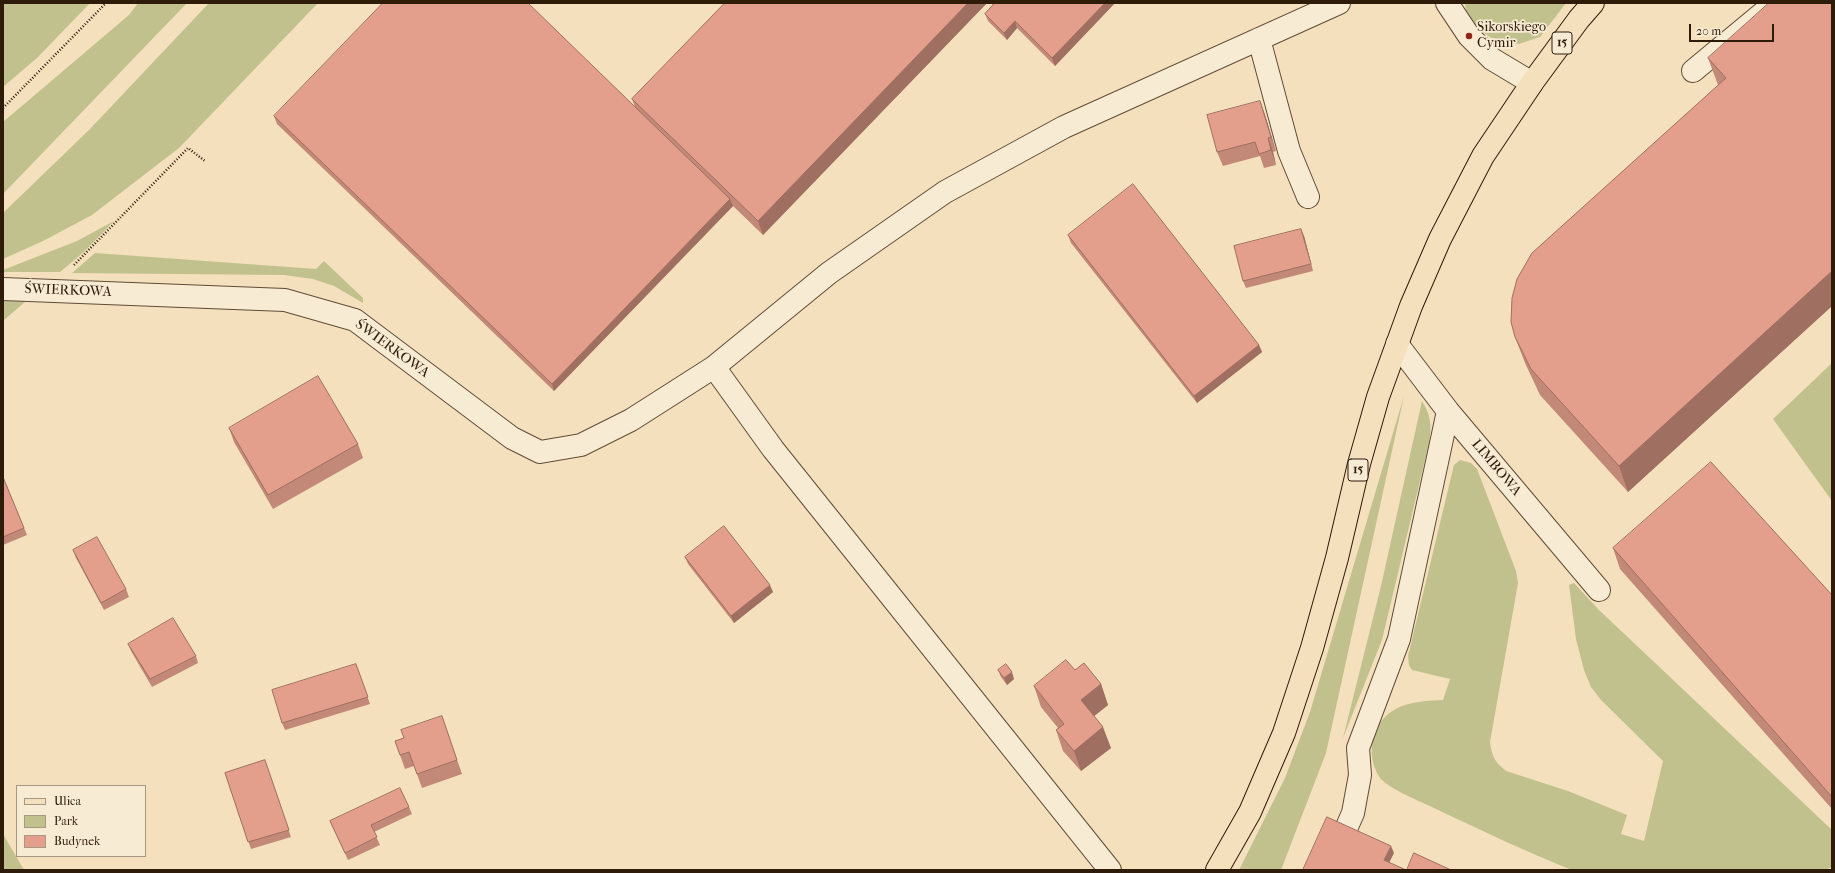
<!DOCTYPE html>
<html>
<head>
<meta charset="utf-8">
<style>
	body { margin:0 }
	#map { position:relative; width:1835px; height:873px; overflow:hidden; background:#f4e0bd; font-family:"IM FELL French Canon",serif }
	canvas { display:block }
	.frame { position:absolute; inset:0; border:4px solid #2e1b0a; pointer-events:none }
	.legend { position:absolute; left:16px; top:785px; width:130px; height:72px; box-sizing:border-box; background:#f8ebd4; border:1px solid #a79883; margin:0; padding:5px 7px; list-style:none; font-size:12px; color:#2e1b0a }
	.legend li { display:flex; align-items:center; gap:8px; height:20px }
	.legend b { width:20px; border:1px solid #a79883 }
	.scale { position:absolute; left:1689px; top:24px; width:85px; height:18px; box-sizing:border-box; border:2px solid #2e1b0a; border-top:0; padding-left:5px; font-size:12px; line-height:14px; white-space:nowrap; color:#2e1b0a; -webkit-text-stroke:3px #f8ebd4; paint-order:stroke }
</style>
</head>
<body>
<div id="map">
<canvas width="1835" height="873"></canvas>
<div class="frame"></div>
<ul class="legend">
<li><b style="height:5px;background:#f4e0bd"></b>Ulica</li>
<li><b style="height:11px;background:#c1c18d"></b>Park</li>
<li><b style="height:11px;background:#e39f8b"></b>Budynek</li>
</ul>
<div class="scale">20 m</div>
</div>
<script>
const c = document.querySelector('canvas').getContext('2d');
c.lineJoin = 'round';
function fill(path, color) { c.fillStyle = color; c.fill(path, 'evenodd'); }
function strokePath(path, color, width, dash) { c.strokeStyle = color; c.lineWidth = width; c.lineCap = dash ? 'butt' : 'round'; c.setLineDash(dash || []); c.stroke(path); }
function label(font, color, halo, rows, align = 'center') {
  c.font = font + ' "IM FELL French Canon",serif'; c.lineWidth = 3.5; c.setLineDash([]); c.textBaseline = 'middle'; c.strokeStyle = halo; c.fillStyle = color; for (const [text, x, y, turn = 0] of rows) {
    c.save(); c.translate(x, y); c.rotate((+turn || 0) * Math.PI / 180); c.textAlign = isNaN(turn) ? turn : align; if (halo) c.strokeText(text, 0, 0); c.fillText(text, 0, 0); c.restore();
  }
}
fill(new Path2D(`
	M3,3H90L38,57L3,87Z
	M138,3H187L3,194V122L129,15Z
	M209,3H318L179,148L92,215L43,241L3,259V213L90,129Z
	M1465,3H1566L1540,37L1519,44L1494,40L1476,27L1466,10Z
	M114,221L85,251L60,272H3V270L77,241Z
	M95,253L316,269L324,261L363,298V303L334,286L313,279L284,275L72,273Z
	M3,299L26,301L3,321Z
	M1832,363V501L1773,419Z
	M1404,396L1326,753L1281,870H1239L1285,778L1310,712Z
	M1422,401C1431,415 1432,427 1429,443L1382,640L1343,738L1381,586Z
	M1460,460L1471,463L1477,469L1516,571L1518,583L1490,742C1492,757 1495,762 1506,771L1568,791L1627,815L1621,834L1644,841L1663,761L1601,700L1591,687L1584,670L1576,639L1569,585L1574,583L1599,610L1832,830V867L1826,870H1572C1526,852 1481,830 1436,809C1422,802 1389,789 1380,778C1370,764 1369,743 1377,728C1390,703 1417,701 1443,700L1450,679L1412,670L1409,665L1408,656L1454,465Z
	M3,834L24,870H3Z`), '#c1c18d');
const minor = new Path2D(`
	M1447,3L1469,36L1492,59L1532,83
	M1259,39L1289,151L1308,197
	M1693,71L1775,3
	M3,289L285,300L355,320L512,438L540,452L581,445L631,420L714,367L829,273L945,192L1064,127L1339,3
	M1397,344L1448,411L1599,590
	M714,367L773,449L1110,870
	M1328,870L1353,813L1360,775L1358,748L1399,639L1448,411`);
const major = new Path2D(`
	M1217,870L1250,812L1284,733L1312,648L1337,558L1359,464L1378,397L1411,306L1440,239L1483,156L1532,83L1579,19L1593,3`);
strokePath(minor, '#604c37', 24);
strokePath(major, '#2e1b0a', 24);
strokePath(new Path2D(`
	M3,108L106,3
	M74,265L188,148L205,161`), '#2e1b0a', 2.5, [1, 2]);
strokePath(minor, '#f8ebd4', 22);
strokePath(major, '#f4e0bd', 22);
fill(new Path2D(`
	M725,3H987L763,235L732,205L733,206L554,391L277,124L274,116L635,107L632,99Z
	M991,3H1115L1055,66L1017,28L1007,40L988,21L985,14L993,5Z
	M1832,3V306L1628,492L1540,395L1525,363L1515,337L1718,85L1708,58Z
	M1260,101L1265,115L1276,151L1273,152L1276,165L1264,168L1260,156L1223,166L1217,152Z
	M1068,235L1259,345L1262,352L1197,403L1071,243Z
	M1304,236L1313,271L1246,288L1243,281Z
	M229,428L358,444L363,458L273,509L234,442Z
	M3,477L27,535L3,545Z
	M1613,548L1832,595V809L1620,569Z
	M73,550L126,589L129,597L104,610L76,558Z
	M685,557L773,592L734,623L688,564Z
	M128,644L196,656L198,663L152,687L131,651Z
	M356,664L370,704L285,730L282,723Z
	M998,670L1014,679L1007,685L1001,677Z
	M1075,670L1101,684L1108,705L1094,716L1111,748L1081,771L1063,751L1056,730L1058,728L1041,707L1034,686Z
	M442,716L462,774L422,788L414,766L405,769L395,741L404,738Z
	M265,760L291,837L251,849L225,773Z
	M409,807L412,814L374,832L380,845L348,860L333,828L330,821Z`), '#c38978');
fill(new Path2D(`
	M968,3H987L763,235L758,221Z
	M1105,3H1115L1055,66L1052,58Z
	M1015,21L1017,28L1007,40L1004,33Z
	M1260,101L1265,115L1276,151L1271,137Z
	M1268,138L1273,152L1276,165L1271,150Z
	M730,199L733,206L554,391L552,384Z
	M1301,229L1304,236L1313,271Z
	M1832,271V306L1628,492L1619,466Z
	M1259,345L1262,352L1197,403L1194,396Z
	M770,585L773,592L734,623L731,616Z
	M1012,672L1014,679L1007,685L1004,678Z
	M1101,684L1108,705L1088,721L1081,700Z
	M1103,727L1111,748L1081,771L1074,751Z
	M1391,846L1394,853L1387,867L1384,860Z`), '#9f6f61');
const building = new Path2D(`
	M383,3H528L730,199L552,384L274,116Z
	M725,3H968L758,221L632,99Z
	M995,3H1105L1052,58L1015,21L1004,33L985,14Z
	M1769,3H1832V271L1619,466L1531,369L1515,337L1511,322L1512,298L1517,279L1532,253L1726,78L1708,58Z
	M1260,101L1271,137L1268,138L1271,150L1259,154L1255,142L1217,152L1207,115Z
	M1133,184L1259,345L1194,396L1068,235Z
	M1301,229L1311,264L1243,281L1234,246Z
	M318,376L358,444L268,495L229,428Z
	M1711,462L1832,595V797L1613,548Z
	M3,477L24,528L3,537Z
	M724,526L770,585L731,616L685,557Z
	M97,537L126,589L101,603L73,550Z
	M173,618L196,656L150,679L128,644Z
	M1066,660L1075,670L1084,663L1101,684L1081,700L1103,727L1074,751L1056,730L1064,724L1034,686Z
	M356,664L368,697L282,723L272,690Z
	M1006,664L1012,672L1004,678L998,670Z
	M442,716L457,760L417,774L409,752L400,755L395,741L404,738L401,730Z
	M265,760L289,830L248,842L225,773Z
	M400,788L409,807L371,825L377,837L345,853L330,821Z
	M1327,817L1391,846L1384,860L1406,870H1303Z
	M1414,853L1451,870H1407Z`);
fill(building, '#e39f8b');
strokePath(building, '#9f6f61', 1);
for (const [x, y, r, color] of [
	[1469,36,4,"#8f2418"]
]) { const dot = new Path2D(); dot.arc(x, y, r, 0, 2 * Math.PI); c.fillStyle = color; c.fill(dot); strokePath(dot, '#f8ebd4', 1.5); }
for (const [x, y, w] of [
	[1562,43,20],
	[1358,470,20]
]) { const box = new Path2D(); box.roundRect(x - w / 2, y - 11, w, 22, 3); c.fillStyle = '#f8ebd4'; c.fill(box); strokePath(box, '#2e1b0a', 1); }
label('bold 13px', '#2e1b0a', null, [
	["15",1562,43],
	["15",1358,470]
]);
label('14px', '#2e1b0a', '#f8ebd4', [
	["Sikorskiego",1477,28],
	["Cymir",1477,44]
], 'left');
label('14px', '#2e1b0a', '#f8ebd4', [
	["ŚWIERKOWA",68,291,2],
	["ŚWIERKOWA",392,349,36],
	["LIMBOWA",1496,468,50]
]);
</script>
</body>
</html>
